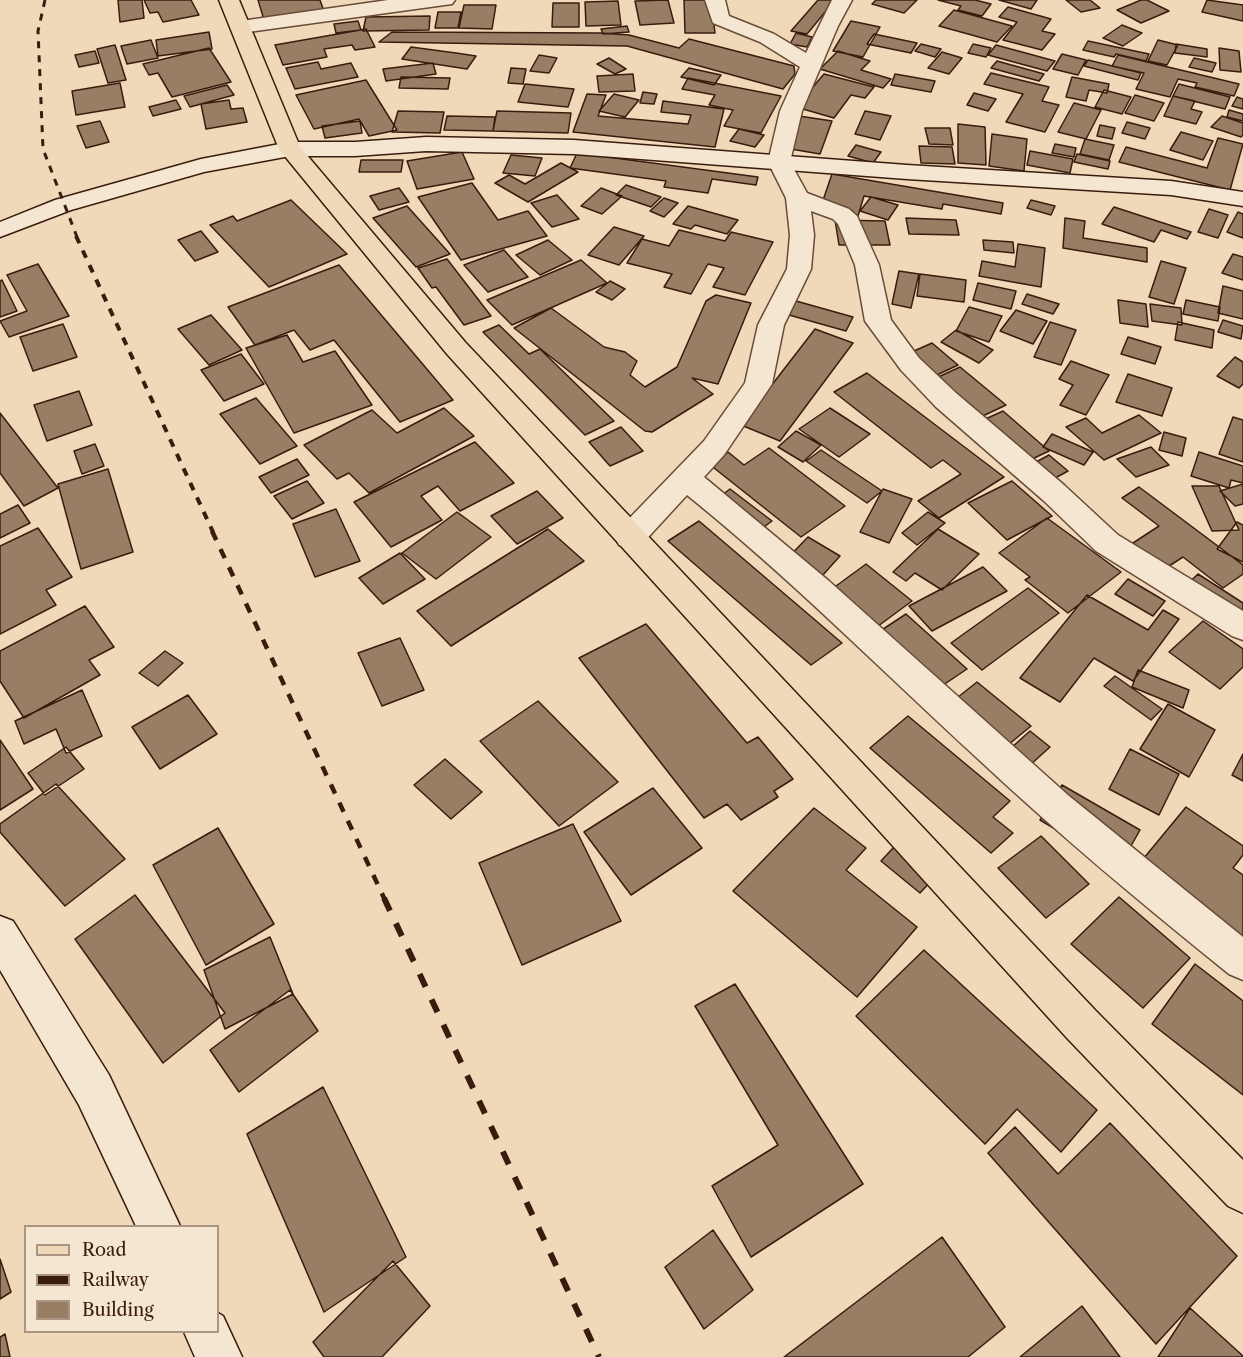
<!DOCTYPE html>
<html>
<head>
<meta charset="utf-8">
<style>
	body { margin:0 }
	#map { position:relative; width:1243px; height:1357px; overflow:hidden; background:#f0d9b8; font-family:"Libre Caslon Text",serif }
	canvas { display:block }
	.legend { position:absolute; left:24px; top:1225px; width:195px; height:108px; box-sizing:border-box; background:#f5e6d1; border:2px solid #aa9583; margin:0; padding:8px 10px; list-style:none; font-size:18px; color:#3a1c0e }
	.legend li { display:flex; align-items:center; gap:12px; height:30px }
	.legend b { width:30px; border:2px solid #aa9583 }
</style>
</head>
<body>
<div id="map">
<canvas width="1243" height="1357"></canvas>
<ul class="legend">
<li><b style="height:8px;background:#f0d9b8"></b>Road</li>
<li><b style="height:8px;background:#3a1c0e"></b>Railway</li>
<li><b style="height:16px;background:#997e66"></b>Building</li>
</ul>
</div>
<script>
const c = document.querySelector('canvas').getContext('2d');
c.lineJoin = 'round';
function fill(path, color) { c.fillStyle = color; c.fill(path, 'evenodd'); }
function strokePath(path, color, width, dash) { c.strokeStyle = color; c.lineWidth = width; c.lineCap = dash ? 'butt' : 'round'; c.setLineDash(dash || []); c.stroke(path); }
const building = new Path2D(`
	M118,0H142L144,18L120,22Z
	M144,0H191L199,15L163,22L158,12L150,13Z
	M258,0H320L325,14L265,23Z
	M668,0L674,23L640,25L635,1Z
	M684,0H711L715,33H685Z
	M818,0H835L807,34L791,31Z
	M876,0H917L904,13L872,4Z
	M938,0H975L991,4L982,16L958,10L961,6Z
	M999,0H1037L1031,9Z
	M1066,0H1090L1100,8L1081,12Z
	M1141,0H1147L1169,11L1141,23L1117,10Z
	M1207,0L1243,5V21L1202,12Z
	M618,1L621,25L586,26L585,2Z
	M553,3H579V27H552Z
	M464,5H496L492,29L459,28Z
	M1008,7L1051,19L1042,31L1055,34L1042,50L1003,40L1017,22L999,17Z
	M954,10L1012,26L997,42L939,26Z
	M438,12H461L458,28H435Z
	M430,16L429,30L363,31L366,17Z
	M358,21L361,30L336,33L334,24Z
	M851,21L880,27L863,57L833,51Z
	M1122,25L1142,33L1123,46L1103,38Z
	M627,26L629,32L603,34L601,29Z
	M366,29L375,47L355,50L352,45L324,49L327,57L283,65L275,45Z
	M209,32L212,49L158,56L156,40Z
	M392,32L600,33L629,35L679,48L689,39L794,66L795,74L783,89L627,46L379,42Z
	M796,33L812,37L807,47L790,44Z
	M874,34L917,43L911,53L867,44Z
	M151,40L158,58L127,64L121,46Z
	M1158,40L1178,45L1167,65L1148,61Z
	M1088,41L1149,54L1146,61L1116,54L1114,57L1083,50Z
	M921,44L941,49L935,57L915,51Z
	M973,44L991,48L986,57L968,53Z
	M1176,44L1207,49V57L1175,53Z
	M115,45L126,80L108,83L97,49Z
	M996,45L1055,61L1047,71L988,55Z
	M411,47L456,53L476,56L467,69L402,59Z
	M209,48L231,82L172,97L158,73L149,75L143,64Z
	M1219,48L1239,51L1241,72L1220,70Z
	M95,51L99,63L79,67L75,55Z
	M838,51L870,61L861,70L891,79L883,88L820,69Z
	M942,52L962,58L949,74L928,68Z
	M1062,54L1086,60L1078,75L1053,69Z
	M539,55L557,58L549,73L530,71Z
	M1118,55L1239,84L1234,96L1195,87L1197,83L1178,79L1170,97L1136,89L1144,73L1112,66Z
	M609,58L626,69L615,74L597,64Z
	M1194,58L1216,63L1212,72L1189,67Z
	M1088,60L1141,73L1138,80L1084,66Z
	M997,61L1044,74L1039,81L991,68Z
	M318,62L321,69L351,63L358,77L295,89L286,68Z
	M433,63L436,74L386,81L383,69Z
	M511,68L526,69L523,84L508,83Z
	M689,68L721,75L714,85L681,77Z
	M991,73L1049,87L1042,101L1059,105L1045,132L1006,122L1023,94L984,84Z
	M633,74L635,91L599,92L597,76Z
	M824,74L874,87L865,98L851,95L834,118L796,107Z
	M895,74L935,81L931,92L891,85Z
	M401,77L450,78L448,89L399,88Z
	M1072,77L1109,84L1107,93L1089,90L1086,101L1066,97Z
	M688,78L781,96L761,133L724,126L733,110L709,105L715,95L682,89Z
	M366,80L397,130L369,136L359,119L314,129L296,95Z
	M120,83L125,107L76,115L72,91Z
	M525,84L574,89L568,107L518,102Z
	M1179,84L1230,97L1225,109L1173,96Z
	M227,85L234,95L190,107L184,96Z
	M1104,90L1131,97L1122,114L1095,107Z
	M643,92L657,94L654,104L640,103Z
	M974,93L996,99L988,111L967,105Z
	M587,94L606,95L598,116L688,124L691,115L661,112L663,101L724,109L715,147L573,132Z
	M614,94L639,100L625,117L599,111Z
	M1135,95L1164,103L1154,121L1125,113Z
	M1173,96L1195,101L1191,109L1202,112L1196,124L1164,116Z
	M1237,97L1243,99V109L1232,106Z
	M176,100L181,109L153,116L149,107Z
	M229,100L231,109L243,108L247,122L206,129L201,104Z
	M1074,103L1101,110L1086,139L1058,132Z
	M1229,110L1243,114V121L1227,117Z
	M398,111L444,112L440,133L392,132Z
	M497,111L571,113L568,133L493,131Z
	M865,111L891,116L880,140L855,134Z
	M447,116L495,117L493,131L444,130Z
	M799,116L832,121L820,154L785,148Z
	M1222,116L1243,123V135L1241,137L1211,127Z
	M100,121L109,142L86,148L77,126Z
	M360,121L362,133L325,138L322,126Z
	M1127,122L1150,128L1145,139L1122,133Z
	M958,124L985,127L986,165L958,163Z
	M1100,125L1115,128L1112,139L1097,136Z
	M925,128H950L953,145L929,144Z
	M739,129L764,135L755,147L730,141Z
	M1181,132L1213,141L1203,160L1170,150Z
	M992,134L1027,139L1024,171L989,166Z
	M1218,138L1243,144L1230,190L1119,162L1126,147L1207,168Z
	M1085,139L1114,145L1109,160L1080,154Z
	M1055,144L1076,148L1074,157L1052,153Z
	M856,145L881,152L873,163L848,156Z
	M919,146L952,147L955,164L921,163Z
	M1030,151L1073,159L1070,173L1027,165Z
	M462,152L474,179L417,189L407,161Z
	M577,153L758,177L756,185L712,179L708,193L664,187L666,181L570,168Z
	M1077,154L1110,161L1108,169L1074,162Z
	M511,155L542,158L535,176L503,173Z
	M361,160H403L401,172H359Z
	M561,163L578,172L528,202L495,183L509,175L525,184Z
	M832,174L1003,203L1001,214L943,204L942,209L864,196L858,216L820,209Z
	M472,183L498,220L528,211L547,236L461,260L418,197Z
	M626,185L661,197L651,207L616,195Z
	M399,188L409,202L379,210L370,196Z
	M601,188L622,196L602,214L581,206Z
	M557,195L579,219L552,227L531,203Z
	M871,197L898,205L888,220L860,211Z
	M664,198L678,203L664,217L650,211Z
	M291,200L347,254L269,287L210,225L233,216L237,221Z
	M1031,200L1055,206L1051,215L1027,208Z
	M407,206L450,254L416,267L373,218Z
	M688,206L738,220L727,234L695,225L691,229L673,224Z
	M1114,207L1191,232L1187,239L1161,230L1154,242L1102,224Z
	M1209,209L1228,215L1218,238L1198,232Z
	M1238,212L1243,214V238L1227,232Z
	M906,218L956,220L959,235L909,234Z
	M1065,218L1085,221L1083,238L1147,248V262L1063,248Z
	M835,220L885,221L890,245H839Z
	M614,227L644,236L619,265L588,255Z
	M679,230L725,241L731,232L773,242L745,295L713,287L724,268L708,264L691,294L664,287L672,274L627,263L642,239L669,246Z
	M201,231L218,252L195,261L178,240Z
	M548,240L572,260L540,275L516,255Z
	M983,240L1013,242L1014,253L984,250Z
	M1018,244L1045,248L1041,287L979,276L982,261L1015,267Z
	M504,250L528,277L488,292L464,265Z
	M1233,254L1243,257V280L1222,273Z
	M447,259L491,316L464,325L436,287L432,288L418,268Z
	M581,260L607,283L512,325L487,300Z
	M1161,261L1186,268L1174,304L1149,297Z
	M38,264L69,316L9,337L0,321L27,311L7,275Z
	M339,265L453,400L400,422L334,340L310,350L294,330L255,345L228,307Z
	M899,271L919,274L911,308L892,304Z
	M920,274L966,280L964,302L917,296Z
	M2,280L17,311L0,317V281Z
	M610,281L625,289L612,300L596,292Z
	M978,283L1016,291L1011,309L973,300Z
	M1223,286L1243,291V319L1218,313Z
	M1027,294L1059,304L1053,314L1022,304Z
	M716,295L751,303L718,384L692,378L713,394L652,432L645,431L514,328L551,308L604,347L625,352L637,361L630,375L645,387L677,367L706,301Z
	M1118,300L1146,304L1148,327L1120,323Z
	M1186,300L1220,307L1218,321L1183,314Z
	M796,301L853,317L846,331L789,315Z
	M1150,304L1181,308L1182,325L1152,321Z
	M969,307L1002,316L989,342L956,331Z
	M1016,310L1047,321L1033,344L1000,331Z
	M211,315L242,350L209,365L178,329Z
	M1223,320L1243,326L1241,339L1218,332Z
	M1050,322L1076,330L1061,365L1034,357Z
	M1178,322L1214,330L1212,348L1175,340Z
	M63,324L77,357L33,371L20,337Z
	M499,325L529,354L540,349L614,421L585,435L483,332Z
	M815,329L853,343L780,441L741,425Z
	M956,330L993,350L979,363L941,342Z
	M287,335L303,362L335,351L372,405L294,433L246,348Z
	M1128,337L1161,347L1155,364L1121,354Z
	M932,343L958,365L922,382L896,359Z
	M241,354L264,384L224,401L201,370Z
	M1235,357L1243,362V384L1239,388L1217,376Z
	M1071,361L1109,375L1086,415L1060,405L1073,385L1059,379Z
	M960,367L1006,405L968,423L923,384Z
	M867,373L1004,477L939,518L918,501L961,474L943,460L931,468L834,392Z
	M1128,374L1172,388L1162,416L1116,402Z
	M79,391L92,425L47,441L34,405Z
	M256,398L297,446L260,464L220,414Z
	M444,408L474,436L369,493L349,473L337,479L304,445L372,410L397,433Z
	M830,408L870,434L839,457L799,429Z
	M1003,411L1049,451L1013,468L968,427Z
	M0,413L58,488L24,506L0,473Z
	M1139,415L1161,433L1104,460L1066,427L1086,418L1102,433Z
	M1233,417L1243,420V462L1219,454Z
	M621,427L643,451L610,466L589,442Z
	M796,431L821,445L803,462L778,447Z
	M1164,432L1186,438L1182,456L1159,450Z
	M1052,434L1093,452L1084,465L1043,447Z
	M475,442L514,483L460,511L438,486L421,496L442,520L391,547L354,502Z
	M95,444L104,466L82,474L74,451Z
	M1151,447L1169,465L1136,477L1117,459Z
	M769,448L845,506L801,537L709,464L728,452L744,465Z
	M821,450L882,491L867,503L806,461Z
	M1199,452L1243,466V483L1231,480L1229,488L1191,476Z
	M1049,455L1068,471L1037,488L1018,472Z
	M297,459L309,475L271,493L259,477Z
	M108,469L133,552L81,569L58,484Z
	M307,481L324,503L292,519L274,496Z
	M1012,481L1052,516L1007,540L968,503Z
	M1243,484V504L1235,506L1220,491Z
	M1192,486H1219L1239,530L1212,531Z
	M1139,487L1243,565V574L1223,588L1183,557L1166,568L1133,543L1159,526L1122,498Z
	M730,489L772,521L752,536L710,504Z
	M883,489L912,499L889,543L860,532Z
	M537,491L563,518L517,544L491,516Z
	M18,505L30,523L0,538V514Z
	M336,509L360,561L315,577L293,524Z
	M457,512L491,537L436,579L402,553Z
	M928,512L945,523L917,545L902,533Z
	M1047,518L1121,572L1068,613L1025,580L1030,577L999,553Z
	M699,521L842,643L811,665L668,541Z
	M1237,522L1243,525V562L1217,549Z
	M38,528L72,577L46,590L56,605L0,634V546Z
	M548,529L584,561L451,646L417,611Z
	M938,529L979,554L942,590L915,573L906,581L893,572Z
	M808,537L840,556L813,586L780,566Z
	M400,553L425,579L383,604L359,578Z
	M866,564L912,601L862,638L817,600Z
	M983,567L1007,591L932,631L909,606Z
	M1198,574L1243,603V634L1179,592Z
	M1128,579L1165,601L1153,616L1115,594Z
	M1028,588L1059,613L982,670L951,643Z
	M1087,595L1148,630L1163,610L1179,619L1133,681L1094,658L1060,702L1020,678Z
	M85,606L114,647L89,660L100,675L24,718L0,681V651Z
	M906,614L967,669L921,700L862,643Z
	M1203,621L1243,649V667L1220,689L1169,652Z
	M646,624L747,743L758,737L793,779L774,791L778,797L741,820L727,804L704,818L579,658Z
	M400,638L424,690L382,706L358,653Z
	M165,651L183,663L158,686L139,673Z
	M1138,670L1189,690L1183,708L1132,687Z
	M1115,676L1162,709L1151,720L1104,686Z
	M977,682L1031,726L991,759L938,713Z
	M82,690L102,736L66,753L56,729L24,744L15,721Z
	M188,695L217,734L160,769L132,727Z
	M538,701L618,782L559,826L480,741Z
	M1168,704L1215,730L1189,777L1140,749Z
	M908,716L1010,801L993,817L1013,833L991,853L870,748Z
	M1030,731L1050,747L1029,766L1010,749Z
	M0,740L33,789L0,810Z
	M66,747L84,769L45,795L28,773Z
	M1130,749L1179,774L1159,815L1109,789Z
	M1243,754V781L1232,775Z
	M445,759L482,792L451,819L414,785Z
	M56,784L125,859L65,906L0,832V824Z
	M1062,785L1140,830L1119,867L1040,820Z
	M653,788L702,848L631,895L584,832Z
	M1186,807L1243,846V855L1233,868L1243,875V970L1125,881Z
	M814,808L866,848L846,870L917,927L857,997L733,891Z
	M573,824L621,921L522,965L479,863Z
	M218,828L274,924L206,965L153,865Z
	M1041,836L1089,884L1046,918L998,868Z
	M894,847L933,879L920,893L881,861Z
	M135,895L225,1013L163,1063L75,939Z
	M1119,897L1190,958L1143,1008L1071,944Z
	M270,937L293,994L225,1029L204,970Z
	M924,950L1097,1110L1061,1152L1017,1109L985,1144L856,1016Z
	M1195,964L1243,1001V1095L1152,1024Z
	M735,984L863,1184L751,1257L712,1186L778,1145L695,1006Z
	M290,990L318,1031L239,1092L210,1050Z
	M323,1087L406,1257L324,1312L247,1134Z
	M1110,1123L1237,1256L1156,1344L988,1153L1015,1127L1058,1174Z
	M713,1230L753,1290L704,1329L665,1267Z
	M942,1237L1005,1327L968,1357H784Z
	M0,1259L11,1292L0,1299Z
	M393,1261L430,1306L382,1357H324L313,1342Z
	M1082,1306L1120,1357H1020Z
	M1190,1308L1243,1356V1357H1158Z
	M5,1334L10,1357H0V1337Z`);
fill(building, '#997e66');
strokePath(building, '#3a1c0e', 1.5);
const street = new Path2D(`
	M388,0H455L452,4L241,33L234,31L231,27L234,23L241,21Z
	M705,0H725L729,16L774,34L806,53L832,0H852L838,26L802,111L790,162L807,193L849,209L857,216L879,265L891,320L919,358L956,393L1064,485L1118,535L1243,611V640L1232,636L1096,551L1044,501L936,407L901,370L865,321L855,265L838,224L833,219L811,211L814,235L811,269L784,325L772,384L724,455L704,477L829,581L1069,796L1243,937V980L1229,974C1143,905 1058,834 977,758C881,670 789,577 687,495L641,545L630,548L619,545L615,537L619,529L704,441L745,383L758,325L787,269L790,235L786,198L768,162L780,111L800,67L760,42L713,23Z`);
const secondary = new Path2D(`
	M426,137L574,140L907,165L1171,181L1243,192V206L1171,195L907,179L574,154L426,151L355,156H290L204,172L71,210L0,237V222L55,200L201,159L290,142H355Z
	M0,916L13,921L109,1075L180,1226H136L79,1105L0,970Z
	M218,1313L223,1316L242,1357H195L184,1332H218Z`);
const primary = new Path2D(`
	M219,0H239L300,147L465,342L1095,1010L1243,1160V1213L1228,1206L1067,1038L447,354L279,149Z`);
strokePath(street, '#684b38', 3);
strokePath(secondary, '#3a1c0e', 3);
strokePath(primary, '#3a1c0e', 3);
fill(street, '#f5e6d1');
fill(secondary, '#f5e6d1');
fill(primary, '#f0d9b8');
strokePath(new Path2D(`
	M45,0L38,31L43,149L77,237`), '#3a1c0e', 3, [7, 7]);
strokePath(new Path2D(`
	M76,236L213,532`), '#3a1c0e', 4, [8, 8]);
strokePath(new Path2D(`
	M212,531L385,900`), '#3a1c0e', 4.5, [10, 10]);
strokePath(new Path2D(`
	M384,898L599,1357`), '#3a1c0e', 6, [14, 14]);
</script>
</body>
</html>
